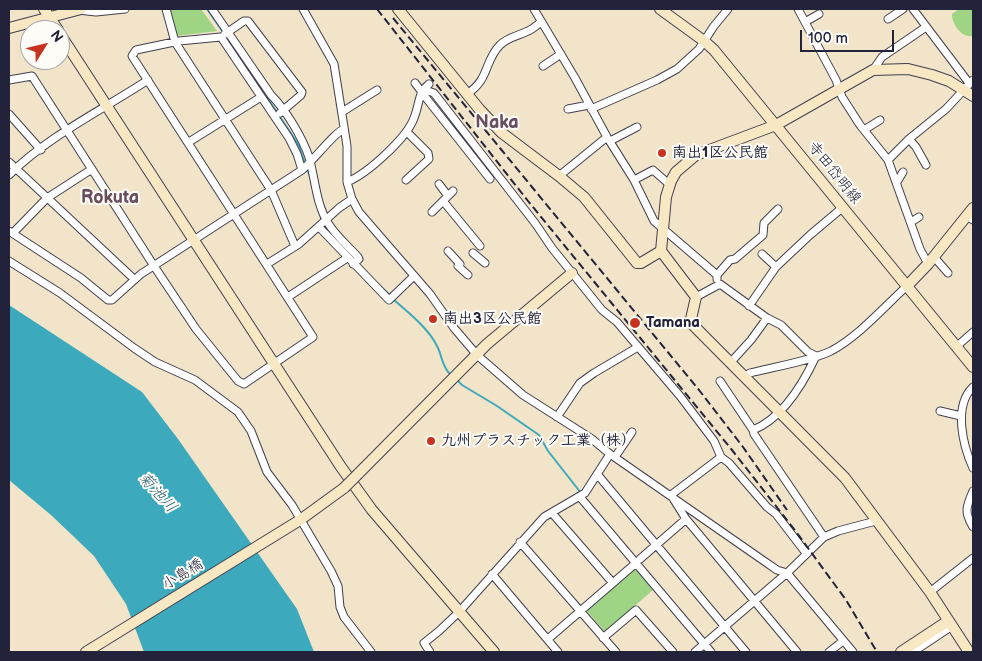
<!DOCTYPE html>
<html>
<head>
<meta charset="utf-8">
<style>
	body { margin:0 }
	#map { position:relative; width:982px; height:661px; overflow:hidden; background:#f1e4c8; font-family:"Balsamiq Sans",sans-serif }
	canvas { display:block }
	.frame { position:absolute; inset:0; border:10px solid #22223b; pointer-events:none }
	.north { position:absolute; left:20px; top:20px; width:50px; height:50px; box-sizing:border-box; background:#fdfcf7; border:1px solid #a5a5ac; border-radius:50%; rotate:54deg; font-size:14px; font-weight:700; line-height:20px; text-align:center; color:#22223b }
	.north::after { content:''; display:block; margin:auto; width:18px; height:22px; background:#c8321e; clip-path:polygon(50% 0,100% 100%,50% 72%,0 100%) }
	.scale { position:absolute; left:800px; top:30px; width:94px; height:22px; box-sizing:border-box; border:2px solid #22223b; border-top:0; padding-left:6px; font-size:15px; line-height:18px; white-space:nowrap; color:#22223b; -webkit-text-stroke:4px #fdfcf7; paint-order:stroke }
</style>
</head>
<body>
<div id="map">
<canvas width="982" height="661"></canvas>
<div class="frame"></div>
<div class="north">N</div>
<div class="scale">100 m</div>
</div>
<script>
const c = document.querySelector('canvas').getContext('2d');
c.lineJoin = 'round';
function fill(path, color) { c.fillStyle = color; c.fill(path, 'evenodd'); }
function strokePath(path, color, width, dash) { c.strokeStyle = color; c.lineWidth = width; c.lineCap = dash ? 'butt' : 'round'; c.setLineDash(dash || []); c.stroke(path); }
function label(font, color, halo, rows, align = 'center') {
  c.font = font + ' "Balsamiq Sans","Klee One",sans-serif'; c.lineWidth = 4; c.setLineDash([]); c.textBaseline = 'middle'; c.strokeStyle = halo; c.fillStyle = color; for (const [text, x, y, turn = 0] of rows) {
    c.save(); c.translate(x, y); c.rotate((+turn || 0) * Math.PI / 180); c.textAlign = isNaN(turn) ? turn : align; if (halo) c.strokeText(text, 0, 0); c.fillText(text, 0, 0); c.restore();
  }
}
fill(new Path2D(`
	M168,9H201L217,31L177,36Z
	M959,9H973V36C962,38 952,25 952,14Z
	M635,567L654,589L605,632L586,610Z`), '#a0d485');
fill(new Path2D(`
	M9,305L142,392L178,439L297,609L314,652H144L126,604L94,556L51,515L9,480Z`), '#3da9bc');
strokePath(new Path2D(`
	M207,9L223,32
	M226,36L298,144L305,163
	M307,168L311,180
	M318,209L322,221
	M324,225L333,237
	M378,284L391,296
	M394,300C408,312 429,329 437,346C442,355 442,367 450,374
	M456,379L462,385L497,406L539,435L548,451L581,493`), '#3da9bc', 2);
const street = new Path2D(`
	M166,9L175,42L271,190L295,246
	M212,9L271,95C286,110 302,137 309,157C315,178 316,204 328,223C335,235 348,246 358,257L359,259L353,264
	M303,9L334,64L347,146V182L352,199L359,212L430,294L454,328L477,355L523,395L592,439L610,454L764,561L777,570L787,573L853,652
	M534,9L575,78L607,137L634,180L654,221L717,275
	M798,9L836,80L842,97L860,125L888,160L920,249L928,264
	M913,9L969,83
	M78,10L96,12L125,9
	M888,19L903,9
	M805,22L819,14
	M225,34L244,21H248L302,92L301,95L280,113
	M543,66L561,54
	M873,70L882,57L926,27
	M9,80L32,76L154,266L196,329L238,381L244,384L313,337L132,56L136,50L179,41L221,37L289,138L297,154L302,170
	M415,83L421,91
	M421,94L428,91L434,93L535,223L552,248L602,310L617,322L680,396L714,441L721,457L729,463L767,507L776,514L806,553
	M423,94L490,179
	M467,94C490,79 484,61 500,45C508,37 518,36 528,31C533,29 537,25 541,22
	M568,109L589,105
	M591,109L657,80L677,69L699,49L714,26L728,9
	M342,112L377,90
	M9,114L41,150
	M864,130L880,120
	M909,139L916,147L926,165
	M610,141L637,127
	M189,142L261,97
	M888,160L909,139L946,109L973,80
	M9,162L134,279
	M9,175C47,137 102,110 148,80
	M559,176L607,137
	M406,180L429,159L428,153L407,132
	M634,180L653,170L670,185
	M347,182C367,174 407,138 414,118C420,104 417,94 429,84
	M897,182L903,172
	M439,184L448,196
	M443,201L480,246
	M432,212L453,191
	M967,216L973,220
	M911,222L919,217
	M319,227L389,300L414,276
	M9,231L81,278L108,300H112L141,274L302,170C312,162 336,131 344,129
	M13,233L47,198L92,169
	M448,251L460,264
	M473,253L485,263
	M762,254L776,267
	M934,257L948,273
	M9,261L60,293L134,348L155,362L195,380L238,412L251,431L267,472L292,505L331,571L338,586L340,607L344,617L371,652
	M267,264L299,244L339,208L352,199
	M458,266L468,275
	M717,279V275L730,260L735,259L763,235L764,223L778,209
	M288,297L347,258
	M696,297L720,284L767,318L781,325L808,352L816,356
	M749,306L776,267L810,235L842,208
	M956,347L973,332
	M816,356C803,384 783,418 753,430L754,434L824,537
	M731,362L751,340L767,318
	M745,376L750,373C773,367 811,361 831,351C859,336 884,307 907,286
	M720,381L753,430
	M973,387C953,406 963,446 973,468
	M940,411L961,416
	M557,417L580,383L594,373L638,347
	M615,457L632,432
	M721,457L671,495L686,519L797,652
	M597,474L746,652
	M973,491C966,507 964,512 973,527
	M580,497L711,652
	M552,513L612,582
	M520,542L616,652
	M640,559L686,519
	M492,574L558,652
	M930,592L973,558
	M603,638L636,610L673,652
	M548,639L636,563
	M430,652L424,643L439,631L459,612L544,517L585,493L610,454
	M695,652L787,573L824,537L838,531L872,522L876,520
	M829,652L843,641
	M913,652L952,626`);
const secondary = new Path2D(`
	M44,9L58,30
	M398,9L480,110L502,133L559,176L584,197L637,263H641L661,251L696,297L691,319L693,325L845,478L930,592L969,652
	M660,9L704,41L714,50L973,367
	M9,28L81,9
	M60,34L341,467L372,510L494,652
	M661,251L666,197L671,181L676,172L696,155L776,125L873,70L908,69L932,75L949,81L973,96
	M907,286L928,264L973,208
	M358,474L487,344L572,273
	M86,652L300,520L344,488
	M901,652L948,621`);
strokePath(street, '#413f50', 9);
strokePath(secondary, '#413f50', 12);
strokePath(street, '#fff', 7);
strokePath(secondary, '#f7e8c3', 10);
strokePath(new Path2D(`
	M377,9L528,201L732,450L797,533L846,600L877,652
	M393,18L699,390L743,447L787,510`), '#22223b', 2, [8, 4]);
const secondaryBridge = new Path2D(`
	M344,488L358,474`);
strokePath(secondaryBridge, '#413f50', 12, []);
strokePath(secondaryBridge, '#f7e8c3', 10);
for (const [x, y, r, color] of [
	[662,153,5,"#c8321e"],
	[433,319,5,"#c8321e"],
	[635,323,6,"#c8321e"],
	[431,441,5,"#c8321e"]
]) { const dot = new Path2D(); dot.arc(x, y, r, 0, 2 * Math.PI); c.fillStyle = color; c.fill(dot); strokePath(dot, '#fdfcf7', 2); }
label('bold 15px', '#22223b', '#fdfcf7', [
	["南出1区公民館",672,153],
	["南出3区公民館",443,319],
	["Tamana",646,323],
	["九州プラスチック工業（株）",441,441]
], 'left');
label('15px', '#22223b', '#fdfcf7', [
	["寺田岱明線",834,173,51],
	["小島橋",183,575,-32]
]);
label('italic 16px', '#2e5f75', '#fdfcf7', [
	["菊池川",157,493,48]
]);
label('bold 18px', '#694e5d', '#fdfcf7', [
	["Naka",497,123],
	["Rokuta",110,198]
]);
</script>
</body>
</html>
